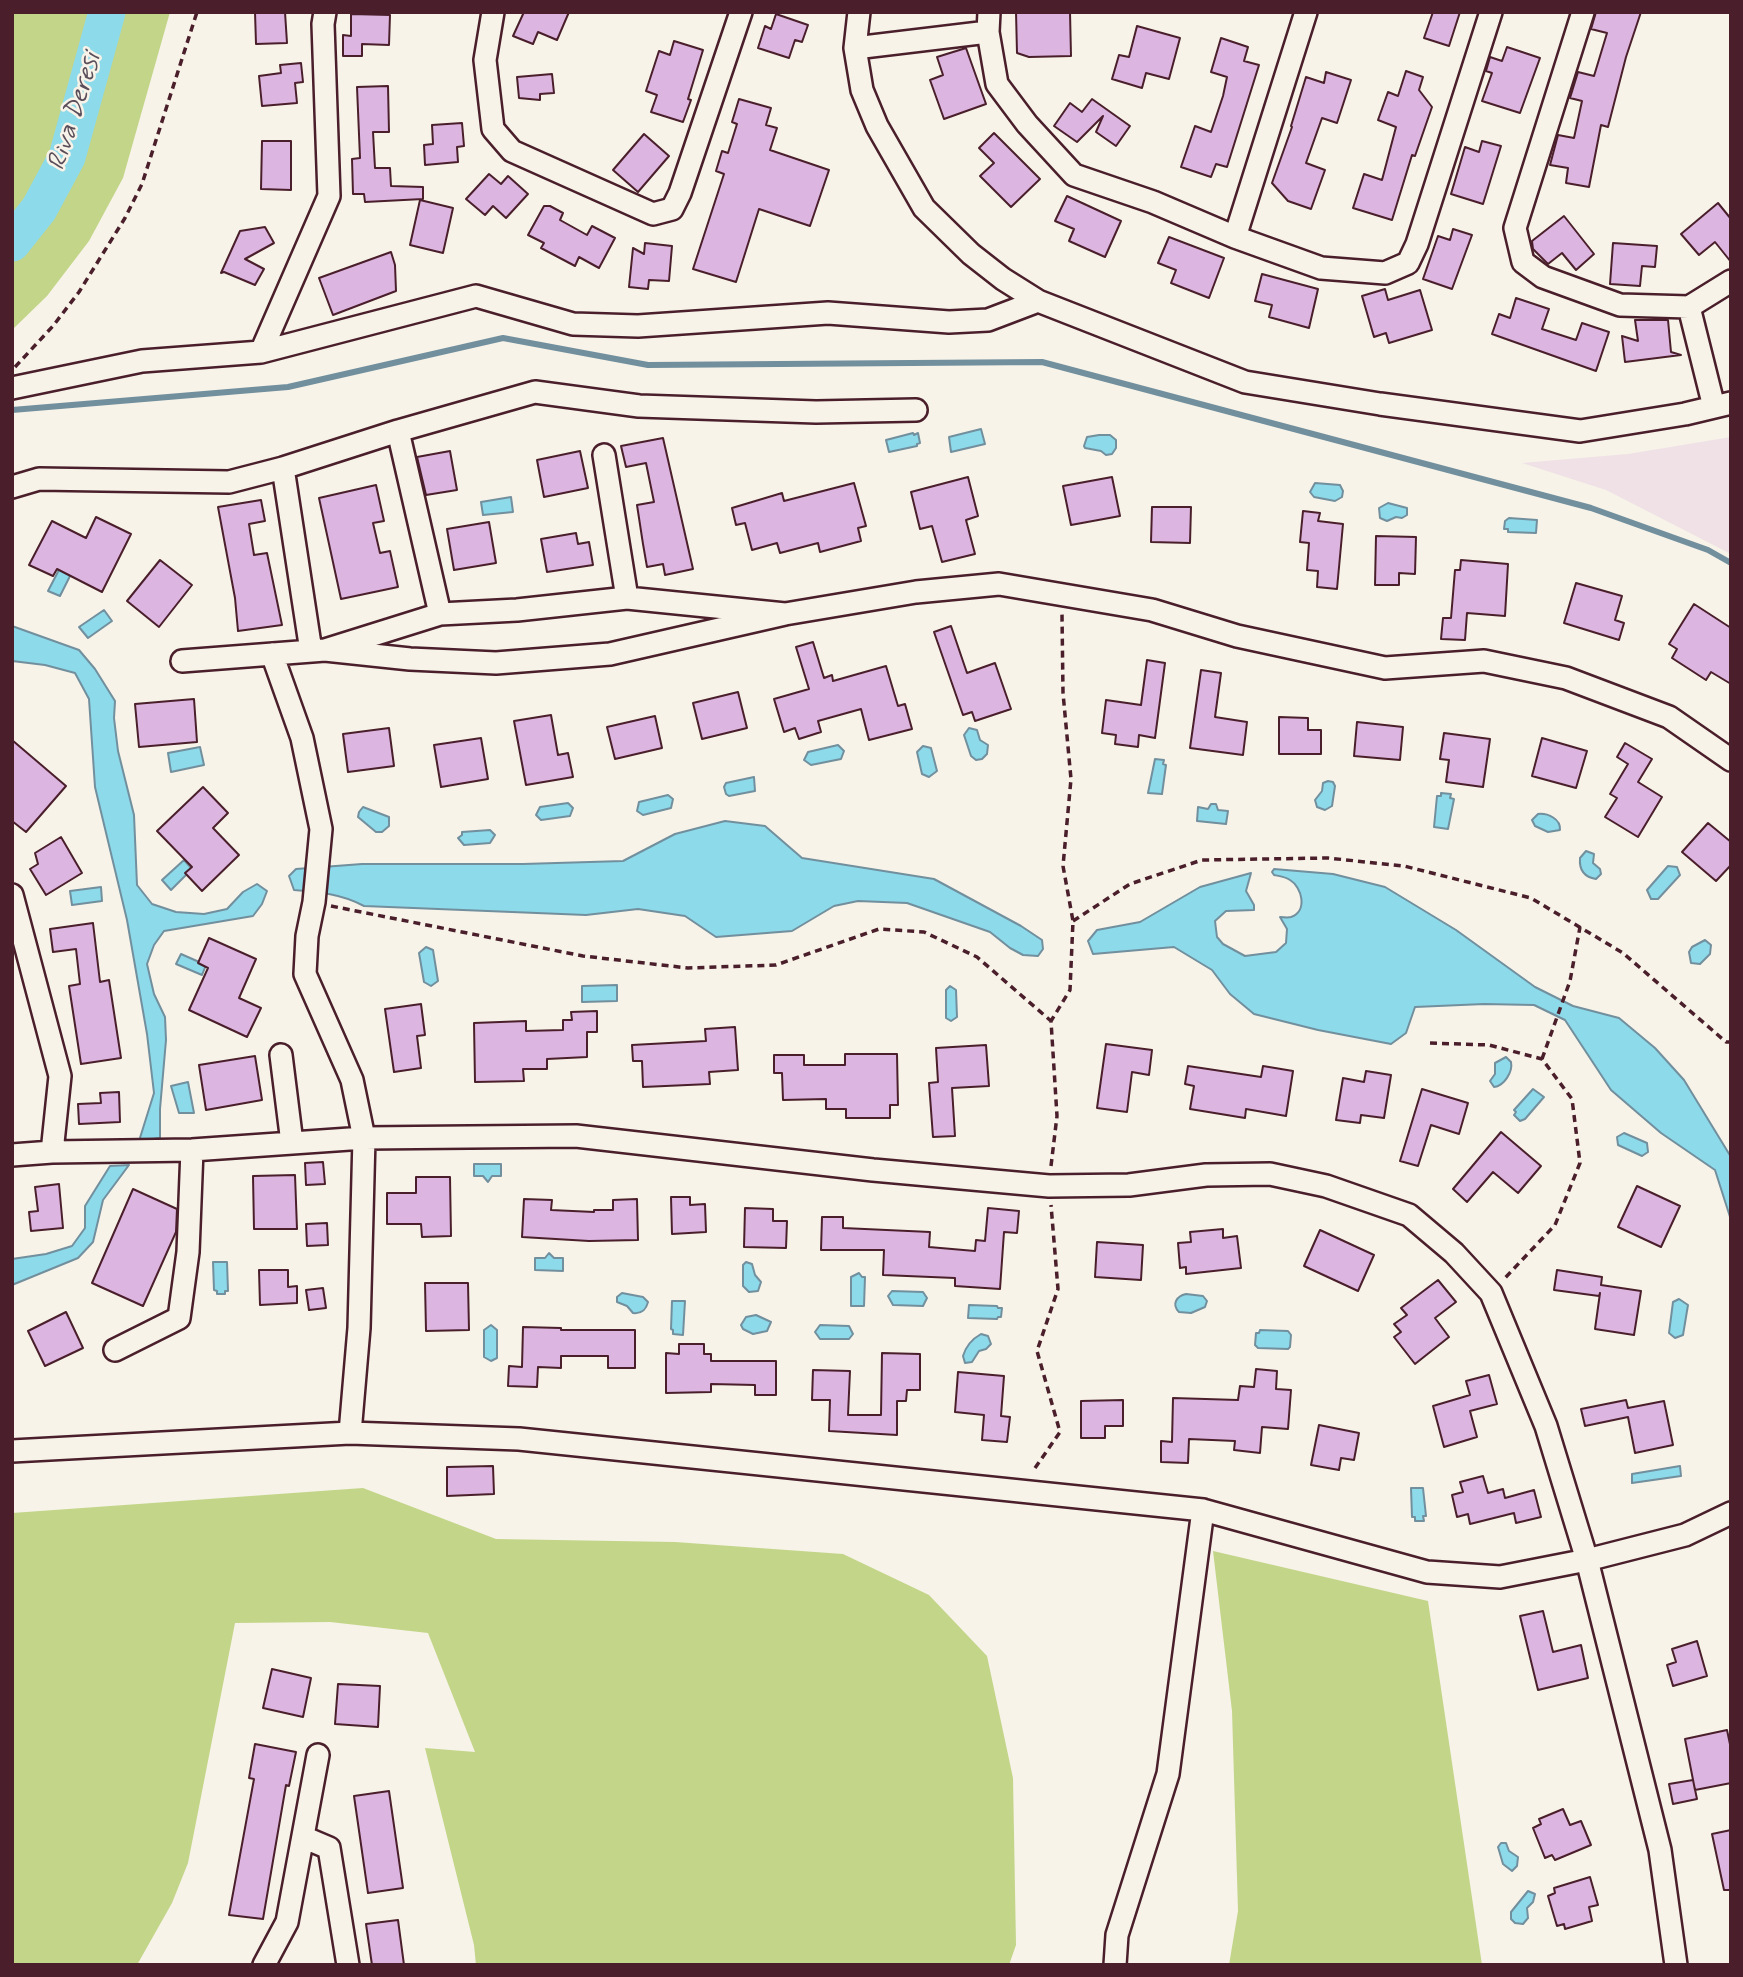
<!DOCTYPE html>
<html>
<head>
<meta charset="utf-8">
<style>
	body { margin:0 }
	#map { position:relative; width:1743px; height:1977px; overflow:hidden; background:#f7f3e8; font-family:Mynerve,sans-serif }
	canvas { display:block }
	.frame { position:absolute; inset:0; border:14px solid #4a1f2b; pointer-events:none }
</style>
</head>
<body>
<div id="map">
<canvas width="1743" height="1977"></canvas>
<div class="frame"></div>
</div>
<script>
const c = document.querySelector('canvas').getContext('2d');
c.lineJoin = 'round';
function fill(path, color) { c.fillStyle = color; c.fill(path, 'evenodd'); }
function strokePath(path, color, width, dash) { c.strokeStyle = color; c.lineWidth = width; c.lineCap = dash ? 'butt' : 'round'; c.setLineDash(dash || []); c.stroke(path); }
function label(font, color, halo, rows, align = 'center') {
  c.font = font + ' Mynerve,sans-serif'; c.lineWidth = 5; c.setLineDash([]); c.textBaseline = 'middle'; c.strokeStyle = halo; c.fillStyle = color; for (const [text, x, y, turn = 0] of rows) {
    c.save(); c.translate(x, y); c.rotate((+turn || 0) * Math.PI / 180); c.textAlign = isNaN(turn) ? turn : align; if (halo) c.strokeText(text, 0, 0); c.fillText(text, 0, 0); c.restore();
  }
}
fill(new Path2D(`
	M1731,437V554L1606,490L1522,463L1628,454Z`), '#efe1e6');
fill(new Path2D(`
	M12,12H170L123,178L89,241L47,296L12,330Z
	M363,1488L496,1539L675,1542L843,1554L929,1595L987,1656L1013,1778L1016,1945L1009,1965H476L474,1945L425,1748L475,1752L428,1633L330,1622L235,1623L188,1863L172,1903L137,1965H12V1513Z
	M1213,1551L1428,1601L1482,1965H1229L1238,1911L1232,1711Z`), '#c3d589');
const water = new Path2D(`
	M981,429L985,444L951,452L949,437Z
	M913,433L914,435L918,433L920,443L917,444V446L889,452L886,440Z
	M1099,435H1110L1116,440V448L1112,454L1106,455L1101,451L1085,448L1084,446L1087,437Z
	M1315,483L1340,485L1343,491L1342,497L1335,501L1314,497L1310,492Z
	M511,497L513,512L483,515L481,502Z
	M1388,503L1407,508V515L1402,518L1396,517L1387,521L1380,518L1379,508Z
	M1509,518L1537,520L1536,533L1508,532V529H1504L1505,521Z
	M62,564L73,570L60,596L48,591Z
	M104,610L112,621L88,638L79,627Z
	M12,626L79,650L95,669L115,701L114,718L118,751L134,815L137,885L152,904L176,912L204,914L227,909L243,892L257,884L267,891L262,904L253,916L164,931L154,945L147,964L154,994L165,1017L166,1040L160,1109V1138L139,1141L154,1093L147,1034L127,920L95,787L89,699L75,673L45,665L12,661Z
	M969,728L977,730L980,740L988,745L987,754L982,759L976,760L971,756L964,735Z
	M838,745L844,751L841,759L811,765L804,760L808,752Z
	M923,746L931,748L937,771L929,777L922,774L917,752Z
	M200,747L204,765L171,772L168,753Z
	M1155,759L1164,760L1163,764L1166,765L1162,794L1148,793Z
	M754,777L755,791L729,796L726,794L724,787L726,783Z
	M1328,781L1333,782L1335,786L1332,806L1325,810L1317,807L1315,800L1322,791L1323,783Z
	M1441,793L1451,794L1450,798L1454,799L1448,829L1434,827L1437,796H1441Z
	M668,795L673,799L671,808L643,815L637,811L639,802Z
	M568,803L573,808L570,816L541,820L536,815L540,807Z
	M1211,804H1216L1218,810L1228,811L1226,824L1197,821L1198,807L1208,809Z
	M363,807L389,817V826L382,832H376L358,817L359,812Z
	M1538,814C1548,813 1561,819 1560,830L1548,832L1535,826L1532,820Z
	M725,821L765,826L802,858L934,879L1021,926L1042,940L1043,949L1038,956L1023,955L1010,948L990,932L907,903L858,901L834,906L792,931L716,937L685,916L638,909L586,915L364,906C342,894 319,892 294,890L289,876L296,869L362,864H523L623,861L675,834Z
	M490,830L495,835L490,843L464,845L458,838L462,835V832Z
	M1586,851L1594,854L1593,863L1600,869L1601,874L1596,879C1584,877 1579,870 1580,858Z
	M184,860L192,869L171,890L162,880Z
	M1668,866L1677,867L1680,875L1658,899H1651L1647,890Z
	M1274,869L1333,874L1385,887L1456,930L1535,987L1573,1006L1619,1018L1655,1048L1684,1080L1731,1157V1220L1715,1170L1661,1133L1611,1090L1565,1020L1534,1005L1484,1004L1415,1007L1406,1033L1391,1044L1318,1030L1254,1014L1230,994L1212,970L1174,947L1093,954L1088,941L1097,930L1140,922L1200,887L1251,873L1246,891L1254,905V910L1226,911L1215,921L1217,937L1223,944L1245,956L1276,952L1286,943L1287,929L1280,917C1284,917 1287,918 1291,917C1308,911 1302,887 1290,880C1286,877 1279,876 1274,875L1272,872Z
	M101,887L102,901L72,905L70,891Z
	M1705,940L1711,945L1710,954L1700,964L1691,963L1689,952L1692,947Z
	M426,947L433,950L438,981L431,986L424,982L419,953Z
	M181,954L206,965L202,975L176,964Z
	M617,985V1001L582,1002V986Z
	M950,986L956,990L957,1017L951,1021L946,1018V990Z
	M1506,1057L1511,1062C1513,1072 1504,1086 1494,1087L1490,1081L1495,1074V1063Z
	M188,1082L194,1113H179L171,1086Z
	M1533,1089L1544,1097L1525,1119L1520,1121L1514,1115L1516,1112L1514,1110Z
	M1624,1133L1647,1143L1648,1152L1642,1156L1618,1145L1617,1137Z
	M474,1164H501V1176H492L488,1182L483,1176H474Z
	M129,1165L103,1200L93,1242L78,1258L12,1285V1259L46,1254L72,1246L85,1228V1206L110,1166Z
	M549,1253L554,1258H563V1271L535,1270V1258H545Z
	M213,1262H227L228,1291H225V1294H217V1291L214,1290Z
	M746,1262L752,1264L755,1275L761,1282L758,1291L749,1292L743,1286V1265Z
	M859,1273L862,1277H865L864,1306H851V1277Z
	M892,1291L923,1292L927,1298L923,1306L893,1305L888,1296Z
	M622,1293L643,1297L648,1302C646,1310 642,1314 633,1313L627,1306L617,1302V1297Z
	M1186,1294L1203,1296L1207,1301L1205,1307L1191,1313L1179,1312C1171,1304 1177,1296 1186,1294Z
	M1679,1299L1688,1305L1683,1335L1675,1338L1669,1333L1673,1302Z
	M672,1301H685L683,1335L673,1334V1330L671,1329Z
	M969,1305L997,1306L998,1308H1002L1001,1317H998L997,1319L968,1318Z
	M756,1315L771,1322L767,1331L753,1334L743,1329L741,1325L746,1317Z
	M491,1325L497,1330V1358L491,1361L484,1357V1330Z
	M820,1325L849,1326L853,1334L849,1339H820L815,1332Z
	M1260,1330L1288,1331L1291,1335L1290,1347L1288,1349L1258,1348L1255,1345L1256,1333H1259Z
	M981,1334L988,1336L991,1344L986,1349L979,1351L972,1362L965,1363L963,1356C966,1346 972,1339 981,1334Z
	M1680,1466L1681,1476L1632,1483V1474Z
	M1411,1488H1423L1426,1516H1423L1424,1521H1415V1517H1412Z
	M1501,1843H1506L1509,1851L1518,1857L1517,1866L1512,1871L1503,1864L1498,1847Z
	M1528,1891L1535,1894L1533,1902L1527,1908L1528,1918L1523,1924L1515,1923L1511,1919V1912Z`);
fill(water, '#8cdaea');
strokePath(water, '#728f9e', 2);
strokePath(new Path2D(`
	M12,410L288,387L503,338L648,365L1042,362L1591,508L1708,550L1731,563`), '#728f9e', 6);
strokePath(new Path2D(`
	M12,243L39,209L67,157L107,12`), '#8cdaea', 37);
const building = new Path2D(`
	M255,12H285L287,43L256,44Z
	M524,12H569L557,40L538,32L533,44L513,36Z
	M1016,12H1070L1071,56L1029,57L1017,53Z
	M1433,12H1460L1449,46L1424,38Z
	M1596,12H1641L1626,57L1608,127L1601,125L1589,187L1566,183L1568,168L1550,165L1558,135L1574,138L1582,101L1570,98L1578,72L1594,76L1607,33L1591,29Z
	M351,14L390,15L389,45L362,44V56H343V35L351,36Z
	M776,14L808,25L802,42L795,40L789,58L758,48L765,26L771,29Z
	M1137,26L1180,38L1169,79L1146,73L1142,88L1112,79L1119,55L1129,57Z
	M1221,38L1248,47L1244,61L1259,65L1227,167L1216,164L1211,177L1181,167L1195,126L1211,132L1223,96L1227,77L1211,72Z
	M674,41L703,50L688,99L691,100L683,122L651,112L657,95L646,91L659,51L670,55Z
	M1507,47L1540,58L1520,113L1482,101L1492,73L1486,71L1490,57L1502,61Z
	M966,48L986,104L944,119L930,80L943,75L937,57Z
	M301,63L303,82L295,83L297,103L262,106L259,76L281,73L280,65Z
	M1406,71L1423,77L1419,90L1432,107L1415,156L1412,155L1392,220L1353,208L1364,174L1382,180L1396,127L1378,120L1388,92L1398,96Z
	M1326,72L1351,80L1337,123L1322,118L1306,163L1325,170L1311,209L1288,201L1272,183L1292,127L1291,126L1306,77L1324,83Z
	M552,74L554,93L540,94V100L519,98L517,77Z
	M388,86L389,132H373L375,168H390L391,186L423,187V199L365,202L364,194H353L352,159L360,158L357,87Z
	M739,99L771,108L766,125L777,128L770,150L829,170L810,226L759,209L736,282L693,269L724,174L716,171L722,151L728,153L737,124L732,122Z
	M1092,99L1130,126L1116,146L1096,132L1103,116L1077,142L1054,126L1070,103L1082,112Z
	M462,123L464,146L457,147L458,162L425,165L424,145L433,144L432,125Z
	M994,133L1040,179L1011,207L980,176L994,163L979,148Z
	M644,134L669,156L638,192L613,170Z
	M262,141H291V190L261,189Z
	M1482,141L1501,146L1483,204L1451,194L1465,147L1479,152Z
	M489,174L501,184L508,176L528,194L506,218L493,206L485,215L466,199Z
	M1067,196L1121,221L1105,257L1069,241L1074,229L1055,221Z
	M420,200L453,208L443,253L410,245Z
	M1718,203L1731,219V262L1715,242L1699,255L1681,234Z
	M544,206H550L563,213L560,220L587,235L592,226L615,238L599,268L579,257L575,266L541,248L544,243L528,235Z
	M1564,216L1594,254L1576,270L1562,253L1548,264L1533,249L1532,241Z
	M265,227L274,243L245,259L264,269L255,285L224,272L221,273L240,231Z
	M1453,229L1472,235L1452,289L1423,279L1438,236L1450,240Z
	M1169,237L1224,258L1209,298L1171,283L1176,270L1158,263Z
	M645,243L672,246L669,281L649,280L648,289L629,287L633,248L644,254Z
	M1613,243L1657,246L1655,267L1642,266L1640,286L1610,284Z
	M391,252L395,265L396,291L333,315L319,278Z
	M1262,274L1318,289L1309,328L1269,317L1272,305L1255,301Z
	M1385,289L1388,300L1420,290L1432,330L1389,343L1386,333L1374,337L1362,296Z
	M1516,298L1549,309L1542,329L1576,340L1582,323L1609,332L1596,371L1492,334L1499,314L1510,318Z
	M1635,320H1668L1671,352L1681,355L1625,362L1622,336L1638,341Z
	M663,438L693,569L665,575L663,564L647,567L643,544L637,505L654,502L646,463L626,467L621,446Z
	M450,451L457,490L426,495L417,457Z
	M580,451L588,488L544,497L537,460Z
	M968,477L978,516L966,520L975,554L942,562L932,526L920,529L911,492Z
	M1112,477L1120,516L1071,525L1063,486Z
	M854,483L866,526L858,528L861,541L820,552L818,543L780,553L777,543L752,550L745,523L736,525L732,508L782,493L784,501Z
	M376,485L384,521L373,523L380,553L390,551L398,587L341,599L319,498Z
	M261,500L265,521L249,524L254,555L267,553L282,625L238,631L235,598L218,507Z
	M1152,507H1191L1190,543L1151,542Z
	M1303,511L1320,513L1318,521L1343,524L1337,589L1317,587L1318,571L1307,570L1309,543L1300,542Z
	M96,517L131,534L102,592L57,569L53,576L29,565L52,521L86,538Z
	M489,522L496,563L454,570L447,529Z
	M576,533L578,544L589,542L593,565L547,572L541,539Z
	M1376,536L1416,537L1415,574L1399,573V585H1375Z
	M160,560L192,585L159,627L127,601Z
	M1461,560L1508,564L1505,616L1467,613L1465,640L1441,639L1443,618H1451L1455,570H1460Z
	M1576,583L1622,596L1615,620L1624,623L1619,640L1564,623Z
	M1694,604L1731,628V684L1711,672L1706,680L1672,658L1677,649L1669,644Z
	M951,626L967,673L995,663L1011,709L975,721L972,712L963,715L934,632Z
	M813,642L824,678L832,675L833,681L886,666L898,706L905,704L912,729L869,740L861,709L818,721L821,732L799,739L795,728L784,732L774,699L809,689L796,647Z
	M1147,660L1165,663L1155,738L1139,735L1138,747L1115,744L1116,735L1102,733L1106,700L1141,705Z
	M1201,670L1221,673L1215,717L1247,722L1243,755L1190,748Z
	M738,692L747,728L702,739L693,703Z
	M194,699L197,742L139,747L135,704Z
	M551,715L558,755L568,753L573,777L526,785L514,721Z
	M655,716L662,748L615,759L607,727Z
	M1279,717L1308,718V730H1321V754H1279Z
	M1357,722L1403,727L1400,760L1354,756Z
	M389,728L394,766L348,772L343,734Z
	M1444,733L1490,739L1483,787L1446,782L1449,760L1440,759Z
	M481,738L488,779L441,787L434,745Z
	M1542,738L1587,751L1576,788L1532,776Z
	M12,740L66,786L26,832L12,821Z
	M1625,743L1652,759L1638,782L1662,797L1638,837L1605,817L1617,798L1610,794L1628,764L1617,757Z
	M203,787L228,813L213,828L239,855L202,891L185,873L192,867L157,831Z
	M1708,823L1731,842V865L1716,881L1682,852Z
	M61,837L82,873L46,895L30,869L38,864L35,853Z
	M93,923L100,982L109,980L121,1058L81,1064L69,986L80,984L76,949L53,952L50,929Z
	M209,938L256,959L239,998L261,1008L247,1037L189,1010L208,968L198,963Z
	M421,1004L425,1035L417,1036L421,1068L394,1072L385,1009Z
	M597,1011V1032H587V1057L547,1059V1069H523L524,1081L475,1082L474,1023L526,1021V1031L563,1030V1020H572L571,1012Z
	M735,1027L738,1070L709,1072L710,1084L643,1087L642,1061H633L632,1045L706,1041L705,1029Z
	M1106,1044L1152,1050L1149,1075L1132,1072L1127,1112L1097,1108Z
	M986,1045L989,1086L952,1088L955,1136L933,1137L929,1083L938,1082L936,1048Z
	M845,1054H897L898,1105H890V1118H846V1109H826V1099L783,1100L782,1073H774V1055H804V1065H845Z
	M255,1056L262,1100L206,1110L199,1065Z
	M1188,1066L1261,1077L1263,1066L1293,1071L1286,1116L1246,1109L1245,1118L1190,1109L1194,1086L1185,1084Z
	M1366,1071L1391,1075L1384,1118L1361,1115L1360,1123L1336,1120L1343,1078L1364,1082Z
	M1422,1089L1468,1103L1459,1134L1431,1125L1418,1166L1400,1161Z
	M119,1092L120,1122L79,1124L78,1104L101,1103L100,1093Z
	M1501,1132L1541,1166L1518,1193L1493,1172L1467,1202L1453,1189Z
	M323,1162L325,1184L306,1185L305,1163Z
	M295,1175L297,1229H254L253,1176Z
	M416,1177H450L451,1236L422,1237L421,1224H387V1193H416Z
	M59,1184L63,1228L31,1231L29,1212L38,1211L35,1187Z
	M1637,1186L1680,1206L1661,1247L1618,1227Z
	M133,1189L177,1209L176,1232L143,1306L92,1283Z
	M671,1197H690V1205L705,1204L706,1232L672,1234Z
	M524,1199L552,1200L551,1210L594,1212V1210H613V1200L637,1199L638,1240L589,1241L522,1237Z
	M745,1208L773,1209V1221H787L786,1248L744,1247Z
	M988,1208L1019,1211L1017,1233L1004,1232L1000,1289L955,1286V1278L883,1275L884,1250H821L822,1217H843V1228L930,1232L929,1247L975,1251L976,1240L985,1241Z
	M327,1223L328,1245L307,1246L306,1224Z
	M1223,1229V1238L1237,1236L1241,1268L1186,1274V1267L1180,1268L1178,1243L1191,1242L1190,1232Z
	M1320,1230L1374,1255L1358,1291L1304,1266Z
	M1097,1242L1143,1245L1141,1280L1095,1277Z
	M259,1270H288V1287L297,1286V1303L260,1305Z
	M1557,1270L1602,1277L1601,1285L1641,1291L1634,1335L1595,1329L1600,1293L1599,1296L1554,1290Z
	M1438,1280L1456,1302L1435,1318L1449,1337L1415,1364L1394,1337L1401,1332L1394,1324L1407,1315L1401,1308Z
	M425,1283H468L469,1330L426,1331Z
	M323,1288L326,1308L309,1310L306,1290Z
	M66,1312L83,1348L45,1366L28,1331Z
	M523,1327L561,1328V1330H635V1368H608V1356H561V1368L538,1367L537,1387L508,1386L509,1366L522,1367Z
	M679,1344H704V1354H711V1361H776V1395H755V1385L711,1384V1392L666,1393V1353L679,1354Z
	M882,1353L920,1354V1390H907L906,1401H897V1435L829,1431L830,1400H812L813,1370L850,1371L848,1415H881Z
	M1256,1369L1277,1371L1276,1389L1291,1390L1288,1429L1262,1427L1260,1453L1234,1450L1235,1441L1189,1439L1188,1463L1161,1462V1441L1172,1442L1173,1398L1238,1400L1240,1386L1254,1387Z
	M958,1372L1004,1376L1001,1416L1010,1417L1007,1442L982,1440L984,1415L955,1412Z
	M1489,1375L1497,1404L1470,1411L1477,1437L1444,1447L1433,1406L1470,1395L1466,1381Z
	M1123,1400V1426H1105V1438H1081V1401Z
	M1626,1400L1628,1408L1664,1401L1673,1445L1635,1453L1628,1417L1585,1426L1581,1409Z
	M1319,1425L1359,1433L1354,1460L1341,1458L1339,1470L1311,1465Z
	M493,1466L494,1494L447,1496V1467Z
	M1483,1476L1488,1493L1503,1489L1505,1498L1534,1490L1541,1517L1516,1523L1514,1513L1470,1524L1468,1514L1457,1517L1452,1495L1463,1492L1460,1482Z
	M1543,1611L1553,1652L1581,1645L1588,1678L1538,1690L1520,1616Z
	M1697,1641L1707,1676L1673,1686L1667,1665L1676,1662L1672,1649Z
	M272,1669L311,1678L303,1717L263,1708Z
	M338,1684L380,1686L378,1727L335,1724Z
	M1727,1730L1731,1749V1783L1695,1790L1685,1739Z
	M255,1744L296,1752L289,1786L286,1785L263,1919L229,1915L254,1779L249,1778Z
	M1693,1780L1697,1799L1673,1804L1669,1784Z
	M389,1791L403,1888L368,1893L354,1796Z
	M1563,1809L1570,1825L1581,1821L1591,1845L1555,1860L1552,1855L1545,1858L1533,1828L1541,1824L1539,1819Z
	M1731,1830V1890H1724L1712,1834Z
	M1590,1877L1598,1905L1589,1907L1592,1921L1565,1929L1564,1924L1557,1926L1548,1896L1555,1893L1554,1888Z
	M398,1920L404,1965H372L366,1924Z`);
fill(building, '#dcb6e0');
strokePath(building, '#4a1f2b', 2);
const minor = new Path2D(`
	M493,12L485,60L493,129L512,151L653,214L672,209L680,193L741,12
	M859,12L855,48L862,90L877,126L924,208L971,254L1003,279L1038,301L1245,382L1380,404L1580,431L1685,414L1731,403
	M989,12L988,32L997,84L1027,124L1074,175L1153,202L1235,237L1321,268L1385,273L1408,263L1417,244L1491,12
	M1583,12L1515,228L1523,262L1543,277L1620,305L1689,307L1731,281
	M855,48L988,32
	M1235,237L1306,12
	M1689,307L1714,407
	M261,352L329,196L323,24L325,12
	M12,388L142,361L261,352L476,296L573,324L638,326L828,313L949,322L988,320L1038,301
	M398,431L440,614
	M604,455L627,598
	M283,468L311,651
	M12,487L39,479L229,482L283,468L398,431L535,392L639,406L816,412L916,410
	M785,614L916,592L999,584L1152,610L1237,636L1385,668L1484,661L1566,678L1669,717L1731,760
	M272,654L302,738L321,829L314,902L307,936L305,974L352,1080L364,1138L359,1328L350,1433
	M182,661L325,650L410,659L496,663L610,654L785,614L627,598L517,610L440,614L325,650
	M12,895L60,1076L52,1152
	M281,1055L292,1143
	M12,1155L52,1152L192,1150L364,1138L576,1136L873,1170L1049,1186L1129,1185L1206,1175L1270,1174L1326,1186L1409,1215L1454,1253L1491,1293L1546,1426L1587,1560L1660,1850L1676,1965
	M115,1350L179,1318L188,1252L192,1150
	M12,1451L350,1433L519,1439L1203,1510L1427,1572L1500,1577L1587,1560L1685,1535L1731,1513
	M303,1837L329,1848L348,1965
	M264,1965L287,1922L318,1755
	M1115,1965L1117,1935L1168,1774L1203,1510`);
strokePath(minor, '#4a1f2b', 26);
strokePath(new Path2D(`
	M15,367L53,326L79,292L125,218L142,184L197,12
	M331,906L583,956L688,968L776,965L879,929L924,932L977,957L1051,1021
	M1073,921L1130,884L1202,860L1328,858L1404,866L1531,898L1623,953L1726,1042H1731
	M1430,1043L1489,1045L1542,1059L1572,1099L1580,1163L1555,1225L1505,1278
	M1542,1059L1570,981L1580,927
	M1051,1166L1057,1116L1051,1021L1070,990L1073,921L1063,866L1071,779L1063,693L1062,614
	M1035,1468L1060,1432L1037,1351L1058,1289L1051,1205`), '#4a1f2b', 3.5, [7, 5]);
strokePath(minor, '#f7f3e8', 21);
label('italic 26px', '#5a4e5b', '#f7f3e8', [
	["Riva Deresi",76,112,-72]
]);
</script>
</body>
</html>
